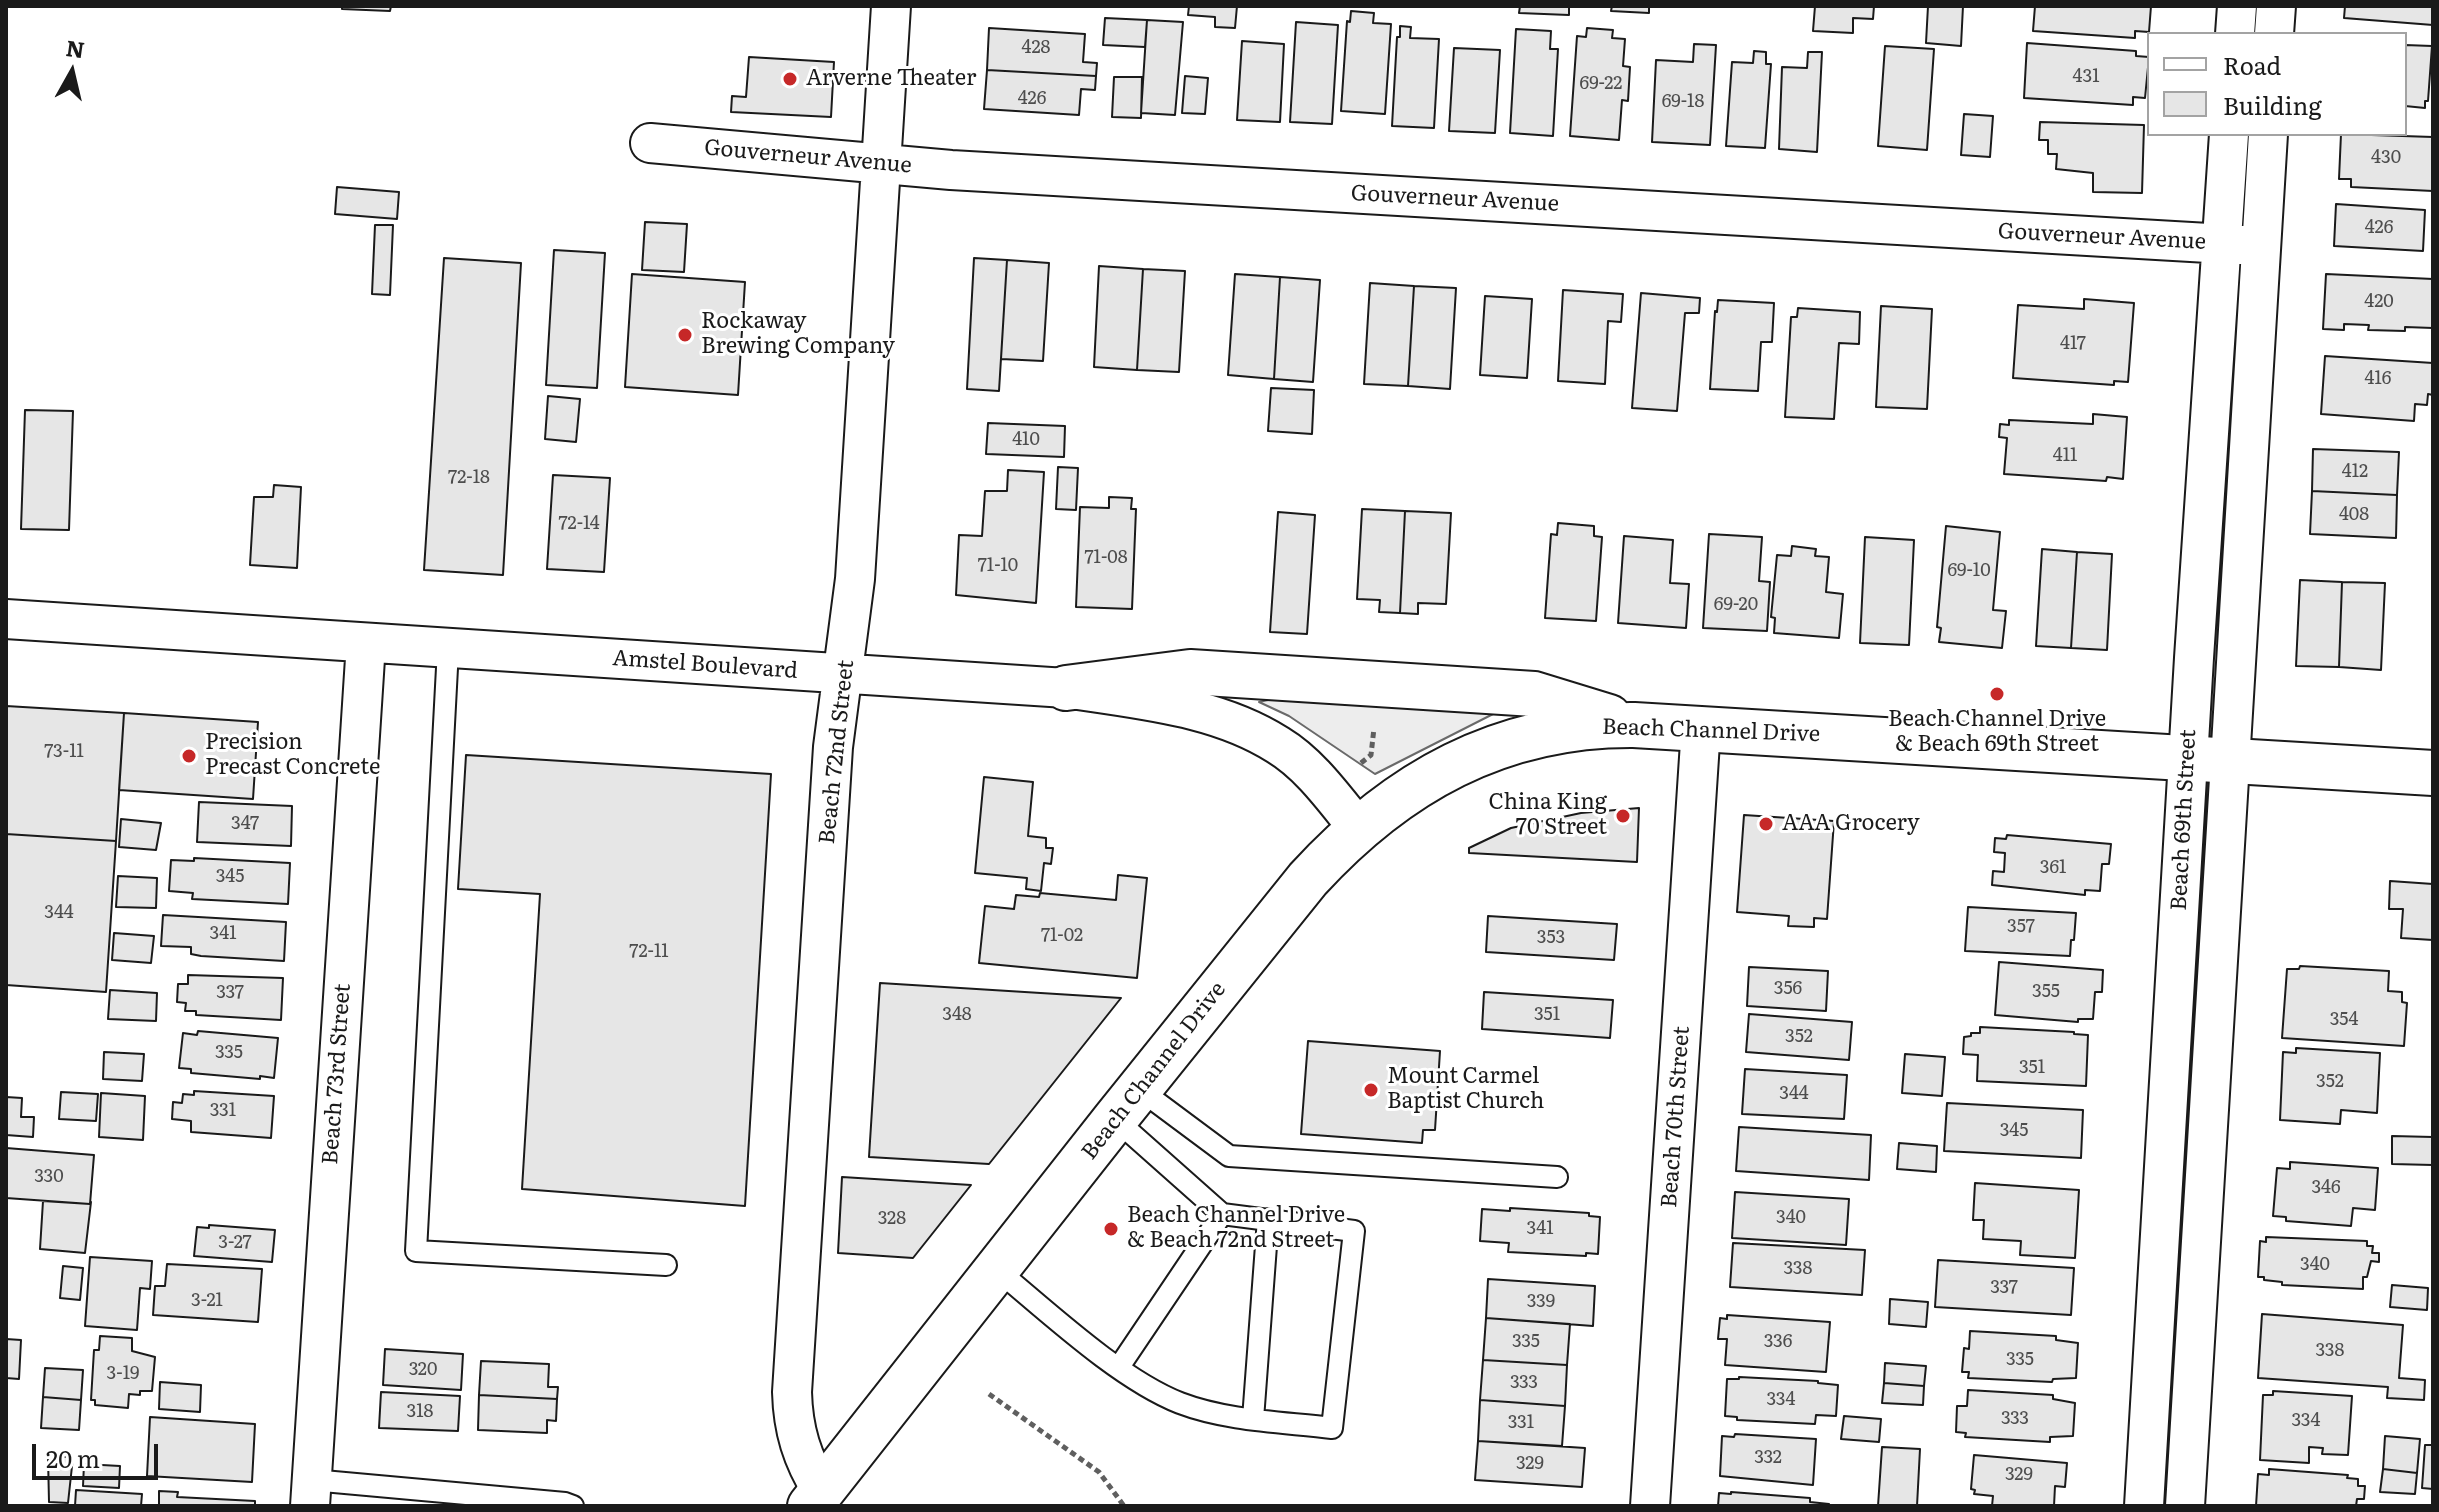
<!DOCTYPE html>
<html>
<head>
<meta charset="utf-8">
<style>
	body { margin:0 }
	#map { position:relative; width:2439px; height:1512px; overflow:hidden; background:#fff; font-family:Literata,serif }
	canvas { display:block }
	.frame { position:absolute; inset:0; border:8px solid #1a1a1a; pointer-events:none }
	.legend { position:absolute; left:2147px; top:32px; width:260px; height:104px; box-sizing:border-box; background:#fff; border:2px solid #a3a3a3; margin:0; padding:10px 14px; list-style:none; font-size:24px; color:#1a1a1a }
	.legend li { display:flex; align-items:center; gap:16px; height:40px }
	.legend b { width:40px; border:2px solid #a3a3a3 }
	.north { position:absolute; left:32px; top:32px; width:80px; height:80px; -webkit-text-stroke:6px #fff; paint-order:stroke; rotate:8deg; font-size:22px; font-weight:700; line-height:32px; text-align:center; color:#1a1a1a }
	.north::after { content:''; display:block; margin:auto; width:28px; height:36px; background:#1a1a1a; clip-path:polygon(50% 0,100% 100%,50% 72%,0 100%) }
	.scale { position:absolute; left:32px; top:1444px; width:126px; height:36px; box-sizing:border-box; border:4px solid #1a1a1a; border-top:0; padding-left:10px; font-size:24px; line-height:28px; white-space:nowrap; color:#1a1a1a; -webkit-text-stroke:6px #fff; paint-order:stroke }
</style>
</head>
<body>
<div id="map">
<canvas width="2439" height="1512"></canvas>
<div class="frame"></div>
<ul class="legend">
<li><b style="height:10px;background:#fff"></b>Road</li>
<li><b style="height:22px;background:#e6e6e6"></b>Building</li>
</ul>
<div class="north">N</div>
<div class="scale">20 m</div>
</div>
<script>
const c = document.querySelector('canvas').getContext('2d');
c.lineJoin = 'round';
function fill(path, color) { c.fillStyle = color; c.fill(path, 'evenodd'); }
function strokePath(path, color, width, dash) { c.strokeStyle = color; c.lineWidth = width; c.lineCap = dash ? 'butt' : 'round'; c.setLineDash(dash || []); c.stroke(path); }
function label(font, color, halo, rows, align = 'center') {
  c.font = font + ' Literata,serif'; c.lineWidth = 6; c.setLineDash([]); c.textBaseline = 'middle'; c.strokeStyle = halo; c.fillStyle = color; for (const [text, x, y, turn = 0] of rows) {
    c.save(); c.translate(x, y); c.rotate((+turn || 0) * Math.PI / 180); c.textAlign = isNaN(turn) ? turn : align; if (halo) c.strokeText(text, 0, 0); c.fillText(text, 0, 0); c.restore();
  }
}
const built = new Path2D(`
	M1277,698L1501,710L1375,774L1289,716L1259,702Z`);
fill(built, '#ededed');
strokePath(built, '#6a6a6a', 2);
const building = new Path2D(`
	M342,6H391L390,11L342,9Z
	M1189,6H1237L1235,28L1215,27V17L1188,15Z
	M1520,6H1569V15L1519,13Z
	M1612,6H1649V13L1611,11Z
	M1815,6H1874L1873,19L1853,18V33L1813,31Z
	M1928,6H1963L1961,46L1926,43Z
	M2035,6H2151L2149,32L2135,31V38L2033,31Z
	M2345,6H2433V25L2344,18Z
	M1351,11L1374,13L1373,23L1391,24L1385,114L1341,111L1347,21L1350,22Z
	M1105,18L1147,20L1145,47L1103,45Z
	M1147,20L1183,22L1175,115L1141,113Z
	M1296,22L1338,25L1332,124L1290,122Z
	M1400,26L1411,27L1410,38L1439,39L1434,128L1392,126L1397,37H1400Z
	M989,28L1085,34L1083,62L1097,63L1096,76L987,70Z
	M1587,28L1613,30L1612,38L1625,39L1623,66L1630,67L1628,101L1622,100L1619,140L1570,136L1577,36L1586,37Z
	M1516,29L1551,31L1550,49H1558L1553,136L1510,133Z
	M1242,41L1284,44L1280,122L1237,120Z
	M2027,43L2136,51V56L2149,57L2145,98L2133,97V105L2024,98Z
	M1694,44L1716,45L1710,145L1652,142L1656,60L1693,62Z
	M2405,45L2432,46L2428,101H2425V108L2405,106Z
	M1885,46L1934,49L1927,150L1878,146Z
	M1454,48L1500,50L1495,133L1449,131Z
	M1754,51L1766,52V64H1771L1765,148L1726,146L1732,62L1753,63Z
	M1808,52H1822L1817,152L1779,149L1782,67L1807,68Z
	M749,57L834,62L831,117L731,112L732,96L746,97Z
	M987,70L1096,76L1095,90L1081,89L1079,115L984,109Z
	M1185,76L1208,78L1205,114L1182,113Z
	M1114,77H1142L1141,118L1112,117Z
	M1964,114L1993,116L1990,157L1961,155Z
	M2040,122L2144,125L2142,193L2093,192V173L2056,169L2057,154H2048V140H2039Z
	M2341,134L2433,137V191L2351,187V179H2339Z
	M337,187L399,192L397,219L335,214Z
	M2336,204L2425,210L2423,251L2334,246Z
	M645,222L687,224L684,272L642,270Z
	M375,225H393L390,295L372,294Z
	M554,250L605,253L597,388L546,385Z
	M444,258L521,263L503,575L424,570Z
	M974,258L1007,260L999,391L967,389Z
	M1007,260L1049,263L1043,361L1001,359Z
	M1099,266L1143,269L1137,370L1094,367Z
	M1143,269L1185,271L1179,372L1137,370Z
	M632,274L745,282L738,395L625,387Z
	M1235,274L1280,277L1274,379L1228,375Z
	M2326,274L2433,279V328L2405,327V331L2368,330L2369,325L2344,324V330L2323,329Z
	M1280,277L1320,280L1313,382L1274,379Z
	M1370,283L1414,286L1408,386L1364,384Z
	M1414,286L1456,288L1450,389L1408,386Z
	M1563,290L1623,294L1621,322L1608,321L1605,384L1558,381Z
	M1641,293L1700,298L1699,313H1685L1677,411L1632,408Z
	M1485,296L1532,299L1527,378L1480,375Z
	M2084,299L2134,303L2128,382L2114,381V385L2013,378L2018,305L2084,309Z
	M1718,300L1774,303L1772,342H1761L1758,391L1710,389L1715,311L1717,312Z
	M1881,306L1932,309L1927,409L1876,407Z
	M1798,308L1860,312L1859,344L1839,343L1834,419L1785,417L1791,317H1797Z
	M2325,356L2433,363V395L2428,394L2427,405L2415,404L2414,421L2321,414Z
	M1271,388L1314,390L1312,434L1268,431Z
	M548,396L580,399L576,442L545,439Z
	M25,410L73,411L69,530L21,529Z
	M2093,414L2127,417L2123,479L2107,477L2106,481L2004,474L2007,438L1999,437L2000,424L2009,425V420L2093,424Z
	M988,423L1065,426L1064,457L986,454Z
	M2313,449L2399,452L2397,495L2312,491Z
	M1058,467L1078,468L1076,510L1056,509Z
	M1008,470L1044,472L1036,603L956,595L959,535L982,536L985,491H1007Z
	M553,475L610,478L604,572L547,569Z
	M274,485L301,487L297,568L250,565L254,497H273Z
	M2312,491L2397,495L2396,538L2310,534Z
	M1109,497L1132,498L1131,509H1136L1132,609L1076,607L1080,507L1109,508Z
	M1362,509L1405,511L1400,613L1379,612L1380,600L1357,599Z
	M1405,511L1451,513L1446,604L1418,603V614L1400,613Z
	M1278,512L1315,515L1307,634L1270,632Z
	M1558,523L1594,526V536L1602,537L1596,621L1545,618L1551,534L1557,535Z
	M1946,526L2000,532L1993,610L2006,611L2002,648L1939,642L1941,628L1937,627Z
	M1709,534L1762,537L1759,581L1770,582L1767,631L1703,628Z
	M1624,536L1673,540L1670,583L1689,584L1686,628L1618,623Z
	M1865,537L1914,540L1909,645L1860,643Z
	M1792,546L1816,549L1815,556L1829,557L1826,592L1843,594L1839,638L1774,633L1775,618L1771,617L1777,555L1791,556Z
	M2042,549L2077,552L2071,648L2036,646Z
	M2077,552L2112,554L2107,650L2071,648Z
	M2300,580L2342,582L2339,667L2296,666Z
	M2342,582L2385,583L2381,670L2339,667Z
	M6,706L124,713L116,841L6,834Z
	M124,713L258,722L253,799L119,790Z
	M466,755L771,774L745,1206L522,1189L540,894L458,889Z
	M984,777L1033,782L1028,836L1046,838V848H1053L1051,864L1044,863L1041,891L1026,889L1027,878L975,873Z
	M199,802L292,806L291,846L197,842Z
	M1639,808L1637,862L1469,853V848L1511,828L1581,813Z
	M1744,815L1834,821L1827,919L1814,918V927L1788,926L1789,916L1737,912Z
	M121,819L161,823L156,850L119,847Z
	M6,834L116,841L106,992L6,985Z
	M2007,835L2111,844L2109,864H2102L2100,891L2085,890V895L1992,885L1993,871L2004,872L2005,853L1994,852L1995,838L2006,839Z
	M194,858L290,863L288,904L192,899L193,893L169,891L171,860L194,861Z
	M1118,875L1147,878L1137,978L979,963L985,906L1014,909L1016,895L1039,897L1040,893L1116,900Z
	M118,876L157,878L156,908L116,907Z
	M2390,881L2433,884V940L2401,938L2403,909H2389Z
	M1968,907L2076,913L2074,940H2071L2070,956L1965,951Z
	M163,915L286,922L284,961L201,956L191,954V947L161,946Z
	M1488,916L1617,924L1614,960L1486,952Z
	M114,933L154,936L151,963L112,960Z
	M1999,962L2103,970L2102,992H2095L2093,1019H2078V1022L1995,1015Z
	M2300,966L2389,971L2388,991L2402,992V1002L2407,1003L2404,1046L2282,1038L2287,969H2299Z
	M1749,967L1828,971L1826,1011L1747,1006Z
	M188,975L283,978L281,1020L196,1015V1011H185L186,1003L177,1002L178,984H188Z
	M880,983L1121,998L989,1164L869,1157Z
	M110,990L157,993L156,1021L108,1019Z
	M1484,992L1613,1000L1610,1038L1482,1029Z
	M1749,1014L1852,1022L1849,1060L1746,1052Z
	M1980,1027L2074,1032V1034L2088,1035L2086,1086L1977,1081L1978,1055L1963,1054L1964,1037L1971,1036V1033H1980Z
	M198,1031L278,1038L274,1078L260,1076V1079L191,1073V1069L179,1068L183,1033L197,1035Z
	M1308,1041L1440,1051L1435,1130H1423L1422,1143L1301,1134Z
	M2296,1048L2380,1053L2377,1113L2341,1110L2340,1124L2280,1120L2283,1052L2296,1053Z
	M104,1052L144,1054L142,1081L103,1079Z
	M1905,1054L1945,1057L1942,1096L1902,1093Z
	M1745,1069L1847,1075L1844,1119L1742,1114Z
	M194,1091L274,1096L271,1138L191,1132V1121L172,1119L173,1102L182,1103L183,1094L194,1095Z
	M61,1092L98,1094L96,1121L59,1119Z
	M101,1093L145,1096L143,1140L99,1137Z
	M6,1097L22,1098L21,1117H34L33,1137L6,1135Z
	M1947,1103L2083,1110L2081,1158L1944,1151Z
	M1739,1127L1871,1135L1869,1180L1736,1171Z
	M2392,1136L2433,1137V1165L2392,1164Z
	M1899,1143L1937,1146L1936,1172L1897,1169Z
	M6,1148L94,1155L90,1204L6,1198Z
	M2290,1162L2378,1168L2375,1210L2353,1208L2351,1226L2286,1221V1217L2273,1216L2277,1168L2290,1169Z
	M842,1177L971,1185L913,1258L838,1253Z
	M1975,1183L2079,1190L2075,1258L2020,1255L2021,1241L1983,1239L1984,1220H1973Z
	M1735,1192L1849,1199L1846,1245L1732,1238Z
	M43,1201L90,1204L91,1202L85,1253L40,1249Z
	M1510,1208L1589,1213V1216L1600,1217L1598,1254L1586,1253V1256L1508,1252L1509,1243L1480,1241L1482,1209L1510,1211Z
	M209,1225L275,1230L272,1262L194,1256L197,1227L209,1228Z
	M2266,1237L2367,1241V1246H2373L2372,1253H2379V1262L2371,1261L2367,1277H2363V1289L2282,1285V1282L2264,1280V1277H2258L2260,1241L2266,1242Z
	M1733,1243L1865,1250L1862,1295L1730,1287Z
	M90,1257L152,1261L150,1289L140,1288L137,1330L85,1326Z
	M1938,1260L2074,1268L2071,1315L1935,1307Z
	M167,1264L262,1269L258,1322L153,1315L155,1286H165Z
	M63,1266L83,1268L80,1300L60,1298Z
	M1488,1279L1595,1286L1593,1326L1486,1318Z
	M2392,1285L2428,1288L2427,1310L2390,1307Z
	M1890,1299L1928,1302L1926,1327L1889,1324Z
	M2262,1314L2403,1325L2399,1378L2425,1380L2424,1400L2387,1398L2388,1387L2258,1378Z
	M1727,1315L1830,1322L1826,1372L1725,1365L1727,1339H1718L1720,1318L1727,1319Z
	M1486,1318L1570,1324L1567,1365L1483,1360Z
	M1970,1331L2056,1336V1340L2078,1343L2076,1378L2053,1379L2052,1382L1968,1378L1969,1372H1962L1964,1348L1969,1349Z
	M100,1336L132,1338V1351L155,1357L152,1391H140V1395L129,1394L128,1408L95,1405V1400H91L94,1350H99Z
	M6,1339L21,1340L19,1379L6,1378Z
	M385,1349L463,1354L461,1390L383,1385Z
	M1483,1360L1567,1365L1565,1406L1480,1400Z
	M481,1361L549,1364L548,1387H558L557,1399L479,1395Z
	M1885,1363L1926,1366L1924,1386L1884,1383Z
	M45,1368L83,1370L81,1400L43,1397Z
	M1739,1377L1818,1381V1383L1838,1385L1836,1416L1816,1415L1815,1424L1737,1420V1417L1725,1416L1727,1379H1739Z
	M160,1382L201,1385L200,1412L159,1409Z
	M1884,1383L1924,1386L1923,1405L1882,1403Z
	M1968,1390L2053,1395V1399L2075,1403L2073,1436L2050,1437V1442L1965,1437L1966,1433L1956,1432L1957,1406H1967Z
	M2273,1391L2352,1396L2348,1455L2322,1454L2323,1448L2309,1447V1463L2260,1460L2263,1395H2273Z
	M381,1392L460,1396L458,1431L379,1428Z
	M479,1395L557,1399L556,1421L547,1420V1433L478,1430Z
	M43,1397L81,1400L79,1430L41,1428Z
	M1480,1400L1565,1406L1562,1446L1478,1441Z
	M1844,1416L1881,1419L1879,1442L1841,1439Z
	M150,1417L255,1424L252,1482L147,1476Z
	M1735,1434L1816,1439L1813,1485L1720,1476L1722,1436L1734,1437Z
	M2385,1436L2420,1439L2417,1473L2383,1469Z
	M1478,1441L1585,1448L1582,1487L1475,1480Z
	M2425,1445H2433V1489L2422,1488Z
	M1882,1447L1920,1449L1917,1506H1878Z
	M1974,1455L2067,1463L2065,1487L2055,1486L2054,1506H1992L1993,1496L1974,1494L1975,1490L1971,1489Z
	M48,1457H73L68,1503L49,1502Z
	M84,1464L120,1466L119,1488L83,1486Z
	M2269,1469L2348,1475L2347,1478L2358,1479V1486H2365L2364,1499H2357L2356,1506H2256L2258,1474L2269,1475Z
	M2383,1469L2417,1473L2415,1494L2380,1492Z
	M76,1490L142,1494L141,1506H75Z
	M159,1491L178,1492L177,1497L255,1501V1506H159Z
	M1731,1492L1810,1498V1502L1829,1504V1506H1718L1719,1493L1731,1494Z`);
fill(building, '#e6e6e6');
strokePath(building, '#1a1a1a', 2);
const lane = new Path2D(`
	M448,649L416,1251L666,1265
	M1139,1089L1229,1156L1557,1177
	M996,1269C1047,1311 1119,1379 1180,1403C1227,1421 1283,1422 1332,1428L1354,1231L1222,1214L1115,1119
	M1119,1367L1222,1214
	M1253,1419L1268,1219
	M312,1480L565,1503L573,1506`);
const street = new Path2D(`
	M2235,34L2237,6
	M2274,34L2276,6
	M650,143L951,170L2260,246
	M6,619L1066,688C1138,700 1215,705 1278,745C1311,765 1335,800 1359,829
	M822,1491C802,1459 793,1430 792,1392L833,747L855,579L891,6
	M310,1506L366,643
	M1650,1506L1701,727
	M2144,1506L2194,658L2229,134
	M2185,1506L2268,134`);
const primary = new Path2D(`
	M1066,688L1190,672L1534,694L1609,717
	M810,1506L1115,1119L1308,879C1397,782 1500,724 1634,725L2433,773`);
strokePath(lane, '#1a1a1a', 24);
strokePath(street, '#1a1a1a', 42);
strokePath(primary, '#1a1a1a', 48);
strokePath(new Path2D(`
	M1361,763L1371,755L1374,728
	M989,1394L1099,1472L1124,1506`), '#5f5f5f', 5, [6, 4]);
strokePath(lane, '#fff', 20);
strokePath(street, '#fff', 38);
strokePath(primary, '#fff', 44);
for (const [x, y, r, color] of [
	[790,79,8,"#c62828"],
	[685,335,8,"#c62828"],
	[1997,694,8,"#c62828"],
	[189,756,8,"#c62828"],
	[1623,816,8,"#c62828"],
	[1766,824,8,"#c62828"],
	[1371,1090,8,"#c62828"],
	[1111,1229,8,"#c62828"]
]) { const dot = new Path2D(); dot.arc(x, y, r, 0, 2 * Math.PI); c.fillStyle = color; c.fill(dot); strokePath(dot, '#fff', 3); }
label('18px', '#4d4d4d', null, [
	["428",1036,48],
	["431",2086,77],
	["69-22",1601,84],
	["426",1032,99],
	["69-18",1683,102],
	["430",2386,158],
	["426",2379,228],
	["420",2379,302],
	["417",2073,344],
	["416",2378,379],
	["410",1026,440],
	["411",2065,456],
	["412",2355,472],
	["72-18",469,478],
	["408",2354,515],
	["72-14",579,524],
	["71-08",1106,558],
	["71-10",998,566],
	["69-10",1969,571],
	["69-20",1736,605],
	["73-11",64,752],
	["347",245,824],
	["361",2053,868],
	["345",230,877],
	["344",59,913],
	["357",2021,927],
	["341",223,934],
	["71-02",1062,936],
	["353",1551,938],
	["72-11",649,952],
	["356",1788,989],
	["355",2046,992],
	["337",230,993],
	["348",957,1015],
	["351",1547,1015],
	["354",2344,1020],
	["352",1799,1037],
	["335",229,1053],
	["351",2032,1068],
	["352",2330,1082],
	["344",1794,1094],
	["331",223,1111],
	["345",2014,1131],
	["330",49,1177],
	["346",2326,1188],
	["340",1791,1218],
	["328",892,1219],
	["341",1540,1229],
	["3-27",235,1243],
	["340",2315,1265],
	["338",1798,1269],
	["337",2004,1288],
	["3-21",207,1301],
	["339",1541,1302],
	["335",1526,1342],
	["336",1778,1342],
	["338",2330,1351],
	["335",2020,1360],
	["320",423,1370],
	["3-19",123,1374],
	["333",1524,1383],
	["334",1781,1400],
	["318",420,1412],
	["333",2015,1419],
	["334",2306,1421],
	["331",1521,1423],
	["332",1768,1458],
	["329",1530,1464],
	["329",2019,1475]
]);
label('22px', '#1a1a1a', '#fff', [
	["Arverne Theater",806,79],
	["Rockaway",701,322],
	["Brewing Company",701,347],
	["Beach Channel Drive",1997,720,"center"],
	["& Beach 69th Street",1997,745,"center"],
	["Precision",205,743],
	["Precast Concrete",205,768],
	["China King",1607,803,"right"],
	["70 Street",1607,828,"right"],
	["AAA Grocery",1782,824],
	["Mount Carmel",1387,1077],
	["Baptist Church",1387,1102],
	["Beach Channel Drive",1127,1216],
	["& Beach 72nd Street",1127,1241]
], 'left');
label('22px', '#1a1a1a', '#fff', [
	["Gouverneur Avenue",808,157,5],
	["Gouverneur Avenue",1455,199,3],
	["Gouverneur Avenue",2102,237,3],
	["Amstel Boulevard",705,665,4],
	["Beach Channel Drive",1711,731,2],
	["Beach 72nd Street",837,752,-84],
	["Beach 69th Street",2184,820,-87],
	["Beach Channel Drive",1154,1071,-52],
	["Beach 73rd Street",337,1074,-86],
	["Beach 70th Street",1676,1117,-86]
]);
</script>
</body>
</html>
